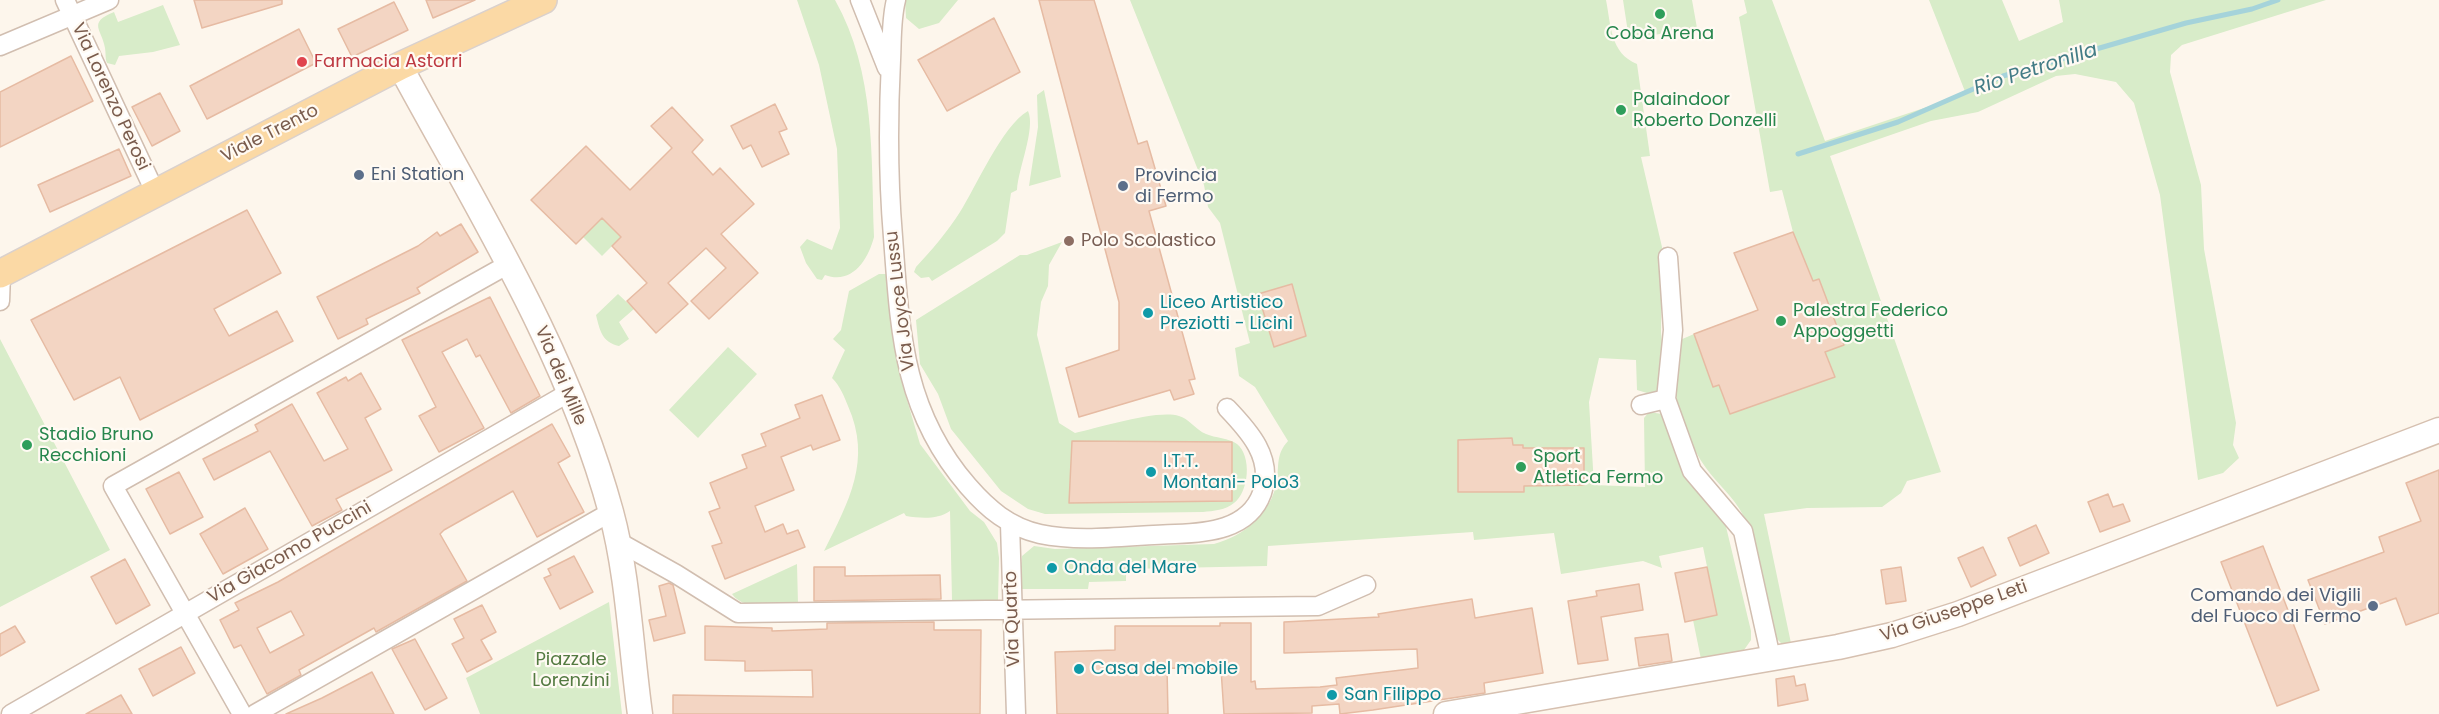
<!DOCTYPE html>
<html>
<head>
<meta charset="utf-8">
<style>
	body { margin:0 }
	canvas { display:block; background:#fdf6ec }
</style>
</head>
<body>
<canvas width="2439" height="714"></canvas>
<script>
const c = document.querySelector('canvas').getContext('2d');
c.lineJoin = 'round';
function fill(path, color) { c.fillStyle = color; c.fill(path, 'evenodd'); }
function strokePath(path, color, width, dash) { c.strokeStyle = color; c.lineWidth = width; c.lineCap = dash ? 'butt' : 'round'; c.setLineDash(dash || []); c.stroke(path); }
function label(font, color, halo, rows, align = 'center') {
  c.font = font + ' Poppins,sans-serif'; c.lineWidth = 4.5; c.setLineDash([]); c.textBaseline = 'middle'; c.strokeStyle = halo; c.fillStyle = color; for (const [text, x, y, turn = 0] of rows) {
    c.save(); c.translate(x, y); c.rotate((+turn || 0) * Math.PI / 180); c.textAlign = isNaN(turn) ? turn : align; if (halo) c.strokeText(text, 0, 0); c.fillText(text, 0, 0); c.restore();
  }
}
fill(new Path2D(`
	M797,0H835C876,73 871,156 874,237C868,260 852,285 825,275L822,280L817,279L806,263L800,247L807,239L832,250L840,228L837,149L819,65Z
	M905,0H958L939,23L919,29L906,18Z
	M1130,0H1606C1611,25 1610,53 1637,64L1650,156L1641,157L1662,247L1661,332L1664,365L1661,386L1656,391L1647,393L1637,390L1636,360L1599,358L1589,402L1594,485L1645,487L1644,418L1649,412L1662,414L1722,510L1751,631V640L1744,650L1702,664L1693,620L1717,615L1703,547L1659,556L1662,568L1643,561L1561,574L1554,533L1474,540L1473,532L1268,546L1267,566L1126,569V581L1089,582L1088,589H1019L1022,556L1034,546L1055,549L1214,544C1244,536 1271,514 1277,481C1279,465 1276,454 1288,441L1255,387L1239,376L1235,348L1250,343L1220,223L1208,207L1204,185Z
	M1623,0H1692L1697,28L1629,39Z
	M1744,0H1772L1825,141L1966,94L1929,0H2002L2019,41L2063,22L2059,0H2326L2182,45L2171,55L2170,72L2201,185L2204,249L2236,423L2233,445L2239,458L2223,473L2198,480L2160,195L2134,103L2116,82L2075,74L2056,76L1978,112L1931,121L1830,156L1941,472L1907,481L1901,493L1882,507L1807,508L1764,514L1792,648L1782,644L1772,634L1743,515C1733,496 1718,485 1706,468C1692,448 1676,415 1676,391C1676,374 1679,357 1680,340L1694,334L1713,386L1835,377L1825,352L1843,344L1819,279L1813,281L1793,232L1782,190L1770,192L1739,17L1747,13Z
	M163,5L180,45L153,52L119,56L115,65L107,63C105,58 106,54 105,48C102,29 87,23 114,12L118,22Z
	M1044,90L1061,177L1029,186L1038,127L1037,95Z
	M1028,111C1036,128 1018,169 1017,190L1011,193L1005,233L997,241L932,281L929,277L921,278L914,272L916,267C932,250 947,232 960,212C976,187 1002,126 1028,111Z
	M602,218L621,237L602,256L583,237Z
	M1062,242L1049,265L1048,286L1041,302L1037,335L1059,423L1075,433C1098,428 1158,409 1179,416C1188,418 1196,430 1206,434C1215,438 1229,438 1237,444C1252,456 1249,492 1234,503C1226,510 1213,511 1203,512L1045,514L1028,509L1001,491L951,429L938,394L920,364L916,320L1020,255H1027Z
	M879,274H890L902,383L920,444L970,511L984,522L997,543L999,558L998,601L952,600L950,511C937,520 920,518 906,516L904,513L824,551C849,501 872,460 848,406C844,396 840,386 832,378L845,350L833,339L841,330L849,291Z
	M618,294L634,309L619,322L629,339L619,346C602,342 600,331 596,315Z
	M0,339L110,550L0,607Z
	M728,347L757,374L698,438L669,410Z
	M797,564L798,604C779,604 744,612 732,594Z
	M609,602L622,714H480L466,678Z`), '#d8ecc9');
strokePath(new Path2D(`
	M1798,154L1898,122L2003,76L2186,23L2252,9L2278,0`), '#a5d3da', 5);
const building = new Path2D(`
	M194,0H282V4L202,28Z
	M426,0H475L433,18Z
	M1039,0H1094L1138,144L1147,141L1166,206L1149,211L1195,379L1189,380L1194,394L1174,400L1170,390L1079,417L1066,368L1119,350V302Z
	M394,2L408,30L352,57L338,29Z
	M994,18L1020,72L947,111L918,60Z
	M299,29L316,63L207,119L190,86Z
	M71,56L93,101L0,147V92Z
	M160,93L180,131L152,146L132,107Z
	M775,104L787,129L779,132L789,154L762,167L751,145L743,149L731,126Z
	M672,107L703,140L692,152L713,175L720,168L754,204L721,234L758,273L709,319L691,301L726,268L706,248L668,283L688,304L656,333L627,301L647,283L612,246L621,237L602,218L576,244L531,200L586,146L630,190L672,148L651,126Z
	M119,149L131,176L50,212L38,185Z
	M247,210L281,273L214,309L229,336L277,311L293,341L140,420L120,377L74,400L31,320Z
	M461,224L478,252L417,288L420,293L366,319L368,324L338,339L317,297L418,246L437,232L440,236Z
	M1793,232L1813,281L1819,279L1844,345L1825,352L1835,377L1730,414L1719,385L1713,387L1694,334L1758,310L1734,253Z
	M1292,284L1306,336L1274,347L1258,294Z
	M490,297L540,396L511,413L480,355L476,357L467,339L442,352L484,428L439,452L419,416L436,407L402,340Z
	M361,373L381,409L365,418L392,470L336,499L342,510L312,526L270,451L214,480L203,459L258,431L255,425L292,404L324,461L348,449L317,393L346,377L348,381Z
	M822,395L840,440L813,450L811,445L781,457L794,490L755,506L765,532L783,524L787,534L798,530L805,547L725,579L712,546L722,543L709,512L720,508L710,483L747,468L742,455L766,446L761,434L800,418L795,405Z
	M552,424L570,456L558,463L584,512L537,537L513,491L444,530L440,534L467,581L376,632L374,628L299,670L301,675L267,694L241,645L234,648L220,620L239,610L235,603L278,582ZM291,611L304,635L270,653L257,628Z
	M1512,438L1513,445H1523V448H1584V485L1524,486V492H1458V440Z
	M1072,441L1232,442V501L1069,503Z
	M2439,470V613L2406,625L2396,598L2325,624L2308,580L2384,552L2379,537L2421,521L2406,483Z
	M179,472L203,517L170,534L146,489Z
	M2108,494L2113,507L2123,504L2130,521L2100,532L2088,502Z
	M245,508L268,549L223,574L200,534Z
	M2036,525L2049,553L2020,566L2008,538Z
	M2263,546L2319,690L2277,706L2221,562Z
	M1983,547L1996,575L1971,587L1958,558Z
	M574,556L593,592L560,609L544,578L551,575L548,569Z
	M125,559L150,605L116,624L91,577Z
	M814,567H845V576L940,575L941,599L814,601Z
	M1707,567L1717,615L1685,622L1675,573Z
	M1901,567L1906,601L1886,604L1881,570Z
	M669,583L673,585L685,633L654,641L649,620L666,616L659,586Z
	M1639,584L1643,610L1601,617L1608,660L1578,664L1568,601L1597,596L1596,591Z
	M1472,599L1475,618L1532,608L1543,673L1484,683L1485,693L1373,710L1340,714L1339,704L1312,706V713L1224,714L1221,669L1167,668L1168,714H1057L1055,652L1115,650V626H1220V623H1251V682L1255,681L1256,689L1320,687L1337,685L1336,678L1418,668L1417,649L1284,653V622L1379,617L1378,614Z
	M482,605L496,632L481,640L492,659L467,672L452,644L464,638L454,619Z
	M934,622V630H981L980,714H673V695L813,697L812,670L745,671V661L705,660V626L772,628V631L827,629V623Z
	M15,626L25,642L0,656V634Z
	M1668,634L1672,661L1639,666L1635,638Z
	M415,639L447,698L425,710L392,649Z
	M181,647L195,673L153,696L139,669Z
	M372,672L394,714H286L322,698Z
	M1794,676L1796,686L1805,684L1808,700L1778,706L1776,679Z
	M121,695L132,714H86Z`);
fill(building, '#f3d5c3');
strokePath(building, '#e6bba3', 1.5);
const minor = new Path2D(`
	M65,0L156,194
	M860,0L887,68
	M896,0C891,19 892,41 891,60C888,120 888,178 893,237C900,332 903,411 968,486C988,509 1009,527 1040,534C1083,543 1131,535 1175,534C1206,533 1249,530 1262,493C1274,458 1249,431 1227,408
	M0,46L109,0
	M1668,257L1673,330L1666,399L1692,471L1743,531L1771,658
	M0,301L1,274
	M1641,405L1666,399
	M1010,524L1016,714
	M617,541L676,574L738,613L1318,606L1366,585
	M11,714L570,392
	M242,714L113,486L507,265
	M255,714L611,512`);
const secondary = new Path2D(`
	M400,66C478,210 568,353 611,512C628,574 631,649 640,714
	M1446,714L1838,647L1892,635L1958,614L2439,430`);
const primary = new Path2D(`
	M0,274L400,66L543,0`);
strokePath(minor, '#d1beb0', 21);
strokePath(secondary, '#d6c0b0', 27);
strokePath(primary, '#dad1cd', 30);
strokePath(minor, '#fff', 18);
strokePath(secondary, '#fff', 24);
strokePath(primary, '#fbd9a5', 27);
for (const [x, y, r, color] of [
	[1660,14,6,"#2e9e5b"],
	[302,62,6,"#e0444e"],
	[1621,110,6,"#2e9e5b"],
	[359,175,6,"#5c6f8a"],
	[1123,186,6,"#5c6f8a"],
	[1069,241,6,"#8d6e63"],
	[1148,313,6,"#0f9aa8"],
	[1781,321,6,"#2e9e5b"],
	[27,445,6,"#2e9e5b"],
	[1521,467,6,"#2e9e5b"],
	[1151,472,6,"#0f9aa8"],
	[1052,568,6,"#0f9aa8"],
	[2373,606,6,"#5c6f8a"],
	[1079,669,6,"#0f9aa8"],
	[1332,695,6,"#0f9aa8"]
]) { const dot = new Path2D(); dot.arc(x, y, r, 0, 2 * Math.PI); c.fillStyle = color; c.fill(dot); strokePath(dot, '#fffaf3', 2); }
label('18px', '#27864d', '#fffaf3', [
	["Cobà Arena",1660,34,"center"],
	["Palaindoor",1633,100],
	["Roberto Donzelli",1633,121],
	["Palestra Federico",1793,311],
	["Appoggetti",1793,332],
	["Stadio Bruno",39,435],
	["Recchioni",39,456],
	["Sport",1533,457],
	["Atletica Fermo",1533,478]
], 'left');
label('18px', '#be3a42', '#fffaf3', [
	["Farmacia Astorri",314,62]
], 'left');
label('18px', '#7a5c4d', '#fffaf3', [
	["Via Lorenzo Perosi",110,97,65],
	["Viale Trento",270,134,-27],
	["Via Joyce Lussu",901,301,-97],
	["Via dei Mille",560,376,67],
	["Via Giacomo Puccini",290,553,-30],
	["Via Giuseppe Leti",1954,612,-19],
	["Via Quarto",1013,619,-92]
]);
label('18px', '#4e5e75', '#fffaf3', [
	["Eni Station",371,175],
	["Provincia",1135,176],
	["di Fermo",1135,197],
	["Comando dei Vigili",2361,596,"right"],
	["del Fuoco di Fermo",2361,617,"right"]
], 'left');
label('18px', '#785e54', '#fffaf3', [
	["Polo Scolastico",1081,241]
], 'left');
label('18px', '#0d838f', '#fffaf3', [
	["Liceo Artistico",1160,303],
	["Preziotti - Licini",1160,324],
	["I.T.T.",1163,462],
	["Montani- Polo3",1163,483],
	["Onda del Mare",1064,568],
	["Casa del mobile",1091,669],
	["San Filippo",1344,695]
], 'left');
label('18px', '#537a41', '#fffaf3', [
	["Piazzale",571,660],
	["Lorenzini",571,681]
]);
label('italic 20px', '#437c86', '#fffaf3', [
	["Rio Petronilla",2036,70,-18]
]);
</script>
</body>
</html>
